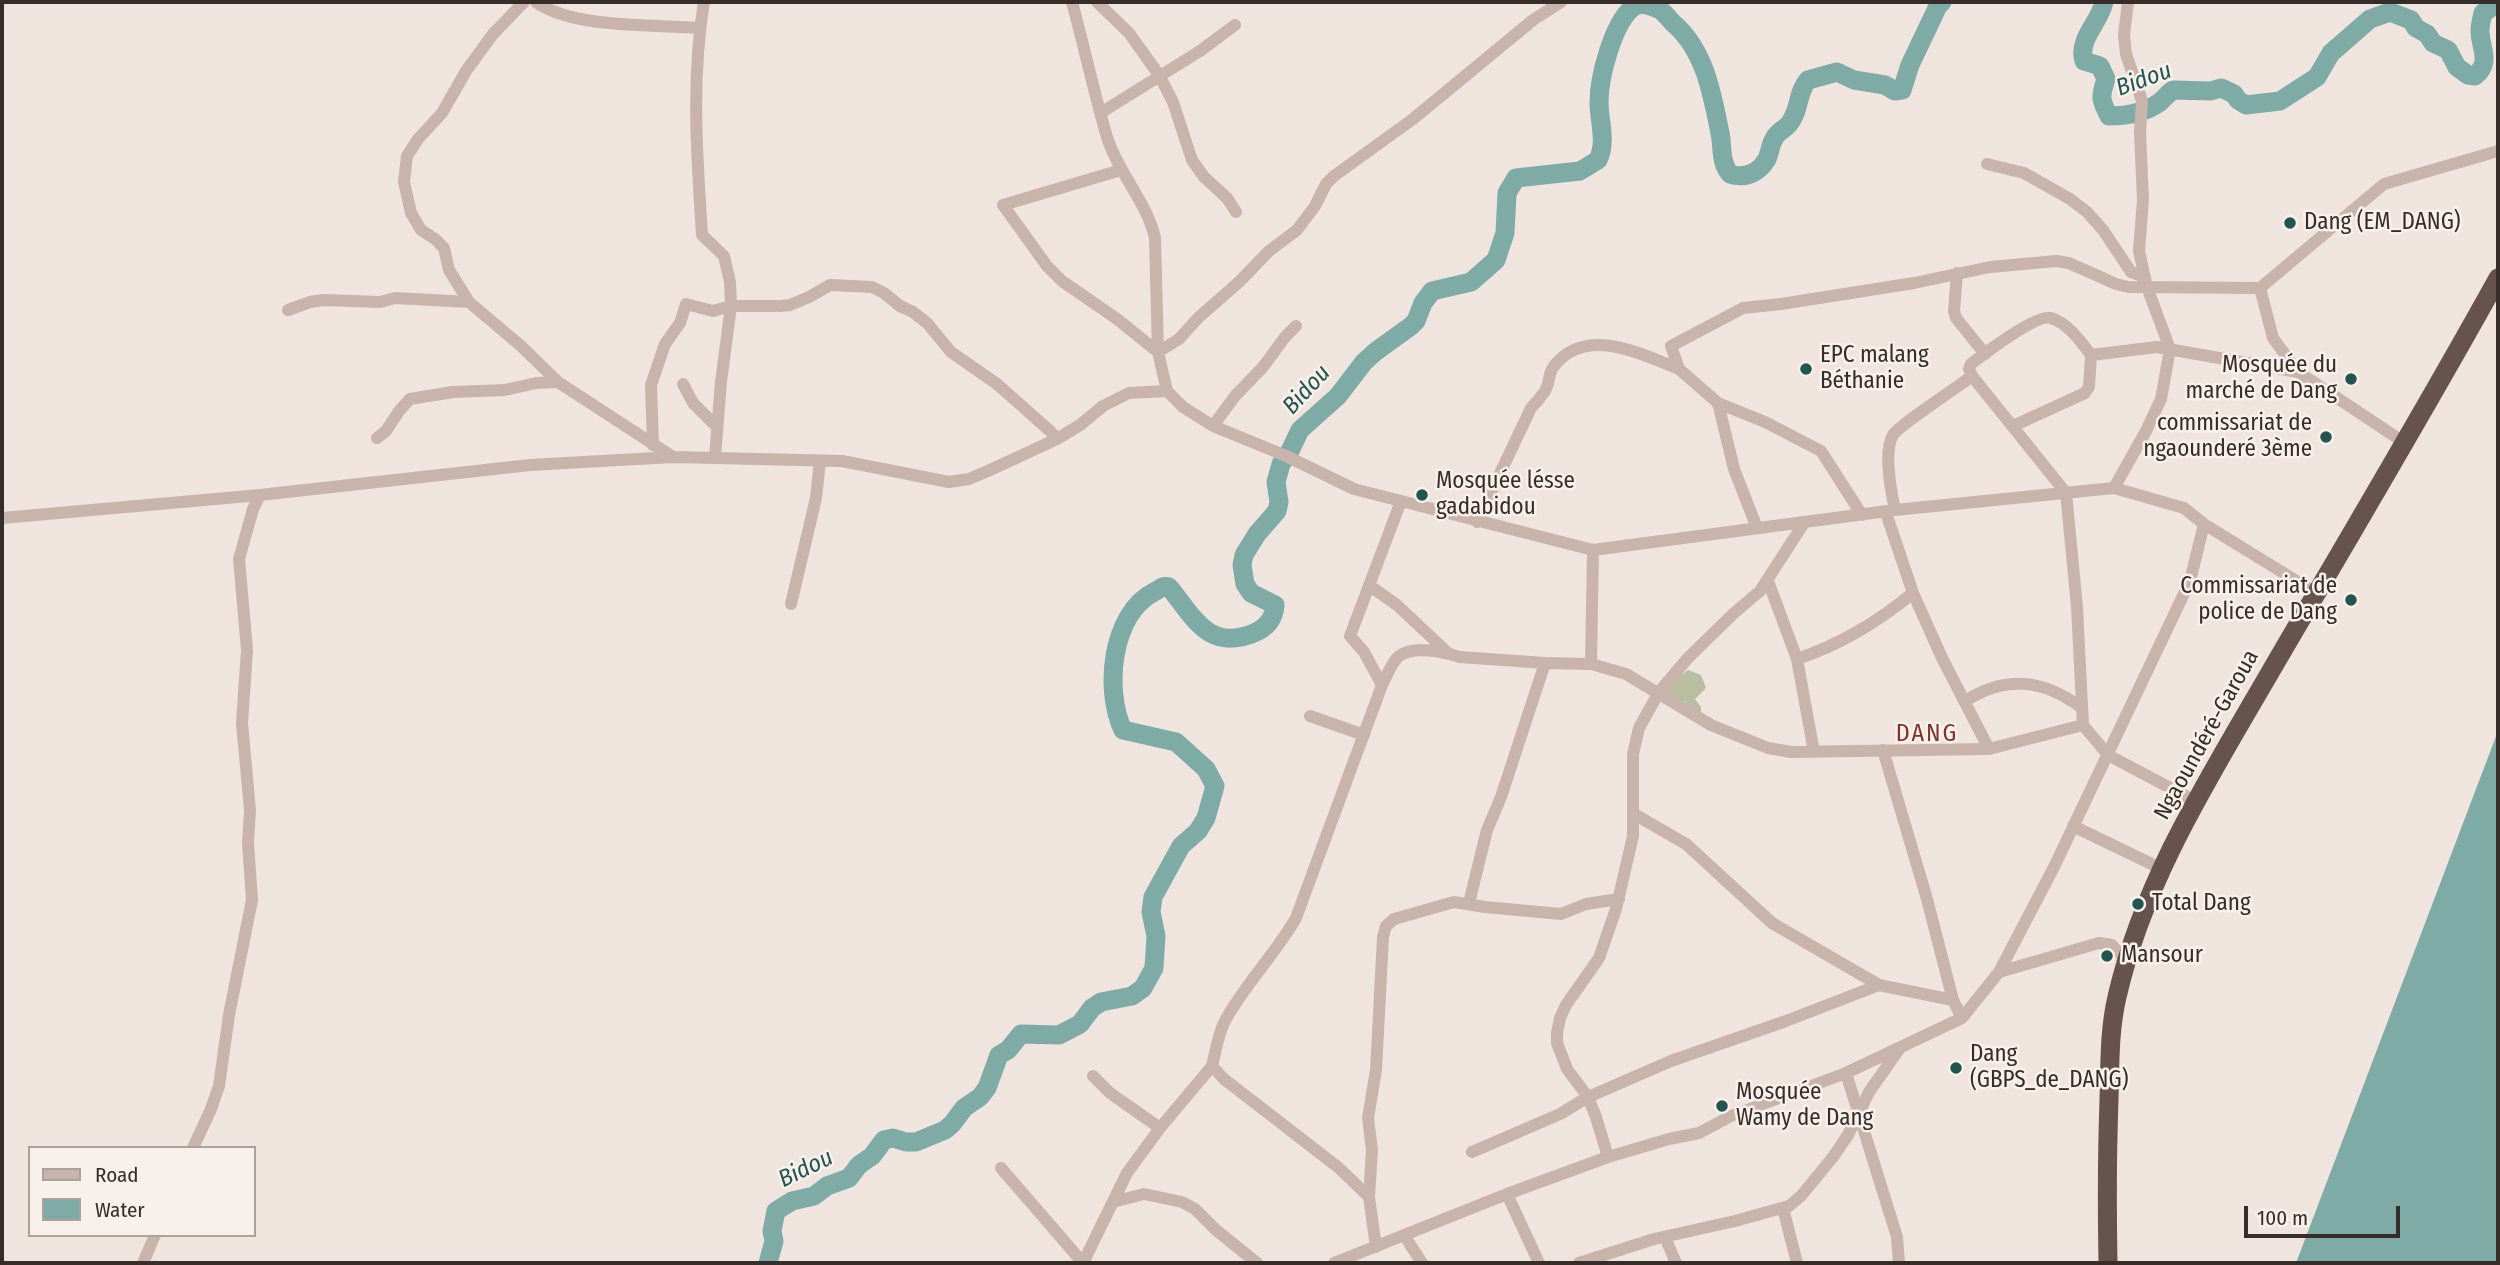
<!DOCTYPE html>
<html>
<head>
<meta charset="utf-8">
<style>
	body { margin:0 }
	#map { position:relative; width:2500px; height:1265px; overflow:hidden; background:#f0e5de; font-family:"Fira Sans Condensed",sans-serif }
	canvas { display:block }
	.frame { position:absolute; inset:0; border:4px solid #362c29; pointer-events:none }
	.legend { position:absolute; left:28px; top:1146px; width:228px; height:91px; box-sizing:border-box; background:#f8f0ea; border:2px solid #aaa29d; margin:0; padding:9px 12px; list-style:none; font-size:21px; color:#362c29 }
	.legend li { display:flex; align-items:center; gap:14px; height:35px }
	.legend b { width:35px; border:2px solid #aaa29d }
	.scale { position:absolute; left:2244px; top:1206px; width:156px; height:32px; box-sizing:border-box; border:4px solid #362c29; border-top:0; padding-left:9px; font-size:21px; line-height:24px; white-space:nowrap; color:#362c29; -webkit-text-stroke:5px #f8f0ea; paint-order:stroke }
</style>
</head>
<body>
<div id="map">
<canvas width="2500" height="1265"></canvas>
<div class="frame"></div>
<ul class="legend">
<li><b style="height:9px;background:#c8b4ab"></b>Road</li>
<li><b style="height:19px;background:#7faba7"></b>Water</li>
</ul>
<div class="scale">100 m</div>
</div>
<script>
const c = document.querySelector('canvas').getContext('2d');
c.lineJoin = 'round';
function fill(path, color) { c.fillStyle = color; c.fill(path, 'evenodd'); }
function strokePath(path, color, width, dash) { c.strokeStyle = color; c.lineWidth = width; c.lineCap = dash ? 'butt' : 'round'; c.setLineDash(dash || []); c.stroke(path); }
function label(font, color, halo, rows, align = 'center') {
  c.font = font + ' "Fira Sans Condensed",sans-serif'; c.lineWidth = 5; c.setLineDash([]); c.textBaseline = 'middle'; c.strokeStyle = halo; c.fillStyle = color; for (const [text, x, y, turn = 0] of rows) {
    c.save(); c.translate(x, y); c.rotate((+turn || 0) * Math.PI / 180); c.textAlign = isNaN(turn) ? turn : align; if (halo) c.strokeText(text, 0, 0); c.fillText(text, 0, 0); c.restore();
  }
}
fill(new Path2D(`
	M1688,670L1701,675L1706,688L1695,699L1701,707V711L1695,714L1687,707L1686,702L1672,699L1665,693L1669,685Z`), '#b8be9f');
fill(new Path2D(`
	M2498,731V1263H2296Z`), '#7faba7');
strokePath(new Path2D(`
	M2104,2C2100,22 2077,40 2084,61L2100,66L2106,79C2100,97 2100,99 2109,116C2126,116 2145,113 2160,102C2165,98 2167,94 2173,90L2211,91L2221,88L2234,94L2238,100L2246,105L2280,101L2317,77L2331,53L2370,19L2390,12L2411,20L2416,28L2427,34L2433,43L2448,50L2457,67L2468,75L2475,76C2492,62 2480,48 2480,31C2480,25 2482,18 2483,13L2498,3
	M768,1263L774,1241L772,1231L776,1211L792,1201L814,1196L827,1186L849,1178L859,1165L872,1156L884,1140L893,1138L906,1142H916L945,1130L952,1124L964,1108L980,1097L987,1088L999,1055L1008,1050L1021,1034L1059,1035L1080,1024L1092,1008L1101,1002L1132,996L1143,988L1154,968L1156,936L1151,912L1153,897L1181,846L1198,831L1206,818L1215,786L1206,769L1176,742L1123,730C1104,690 1111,614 1154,592C1161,589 1161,585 1169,587C1193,616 1208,652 1254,633C1266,628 1274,619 1275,605L1251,593L1245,584L1242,565L1244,555L1257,534L1277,511L1279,502L1276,482L1281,464L1290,451L1300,430L1338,396L1364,362L1375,352L1411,326L1416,321L1423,303L1432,291L1471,282L1496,260L1505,233L1507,193L1516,178L1580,171L1598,160C1607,142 1599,121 1599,102C1599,77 1613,24 1632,8C1639,2 1650,5 1658,9C1665,12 1668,18 1673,23C1705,50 1712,94 1720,133C1723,148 1720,162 1730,174C1745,179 1759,173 1767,159C1770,153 1770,145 1774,139C1777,132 1784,130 1789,124C1800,111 1797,92 1808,80L1837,72L1854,80L1885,85L1895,91L1902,90L1910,65L1938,6L1942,2`), '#7faba7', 19);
strokePath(new Path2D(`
	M524,2L493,34L466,71L442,113L418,139L407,156L404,182L411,213L421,230L435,239L444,248L449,270L469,302L521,346L558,382L673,457
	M536,2C574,29 653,24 700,28
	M704,2C691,80 697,157 702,235L724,256L730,282L731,306L721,382L715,457
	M1072,2C1084,46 1094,93 1107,137C1118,173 1147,202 1155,238L1158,352L1167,391
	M1097,2L1129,33L1159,75L1173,102L1192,160L1204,177L1227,198L1236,212
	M1102,112L1200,51L1235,25
	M1987,164L2024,173L2070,199L2087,212L2103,230L2131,272L2145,277
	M1121,170L1003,205L1047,266L1062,281L1117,319L1158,352L1179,339L1198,318L1239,282L1269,251L1297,230L1315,206L1326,184L1334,176L1413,119L1533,20L1561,2
	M1957,273L1954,311L1956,318L1985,354
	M2260,288L2273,338L2298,372
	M288,310L310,302L323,300L380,302L395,298L469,302
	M2091,355L2157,347L2298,372L2405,443
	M683,384L693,403L716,426
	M1718,403L1734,469L1757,528
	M1213,426L1235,396L1263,367L1285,337L1296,326
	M2013,426L2085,393L2089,387L2091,355C2081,342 2068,323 2051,318C2037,313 1984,354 1971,364L1969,369L1972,376L2066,493L2077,607L2083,725L2108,755L2195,801
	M377,438L386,431L399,411L410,399L453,392L505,390L536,383L558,382
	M653,445L651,385L665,344L680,323L686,304L713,311L731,306H780L790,305L809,297L830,285L872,287L884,293L900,306L913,312L927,323L951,352L997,384L1050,431L1057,439
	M2114,488L2146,431L2161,399L2170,349L2147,287L2139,251L2143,200L2140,133L2142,101L2126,54L2124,35L2128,2
	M1895,510C1891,491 1883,452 1893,435C1899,425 1958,387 1972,376
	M1886,513L1913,593L1942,658L1989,749
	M1862,515L1821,451L1765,422L1718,403L1679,369L1671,346L1743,308L1781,304L1914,283L1990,267L2056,261L2069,263L2116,284L2128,287L2260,288L2384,184L2498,151
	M2,518L260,495L530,465L673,457L842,461L949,482L969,479L990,470L1057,439L1080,425L1103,406L1129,393L1167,391L1183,407L1213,426L1284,455L1354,489L1593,550L1895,510L2114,488L2184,508L2204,524L2316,593
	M1477,522L1531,408C1536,403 1541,397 1545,391C1550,383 1548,373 1554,366C1586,325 1641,354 1679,369
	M1768,581L1797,659L1814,752
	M1370,586L1397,605L1448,653
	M791,604L816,498L820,461
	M1797,659C1839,645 1879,621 1913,593
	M1591,664L1593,550
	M1382,685L1364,652L1350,636L1401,501
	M1965,701C2006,675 2043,679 2082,708
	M1310,716L1364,735
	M1883,750L1927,899L1953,1000L1962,1018
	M1634,814L1686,844L1772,923L1879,985L1953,1000
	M2073,826L2162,869
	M1469,903L1487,830L1501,797L1545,663L1591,664L1626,674L1711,725L1768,748L1791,752L1989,749L2083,725
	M1999,972L2099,943L2112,945L2128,962
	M1846,1073L1897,1237L1899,1263
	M1093,1076L1110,1093L1160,1128
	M193,1148L211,1109L219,1086L229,1015L252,900L248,843L250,810L242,723L247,650L239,559L253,509L260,495
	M1472,1152L1560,1114L1588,1097L1671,1061L1786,1021L1879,985
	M1608,1157L1596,1117L1588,1097L1567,1069L1557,1043V1033L1560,1018L1566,1005L1599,958L1616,909L1633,836V754L1639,728L1659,692L1688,658L1733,614L1760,591L1804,523
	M1001,1168L1083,1263
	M1507,1194L1539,1263
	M1369,1197L1339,1168L1224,1079L1212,1066C1216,1050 1218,1033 1226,1019C1246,983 1276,953 1296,918L1382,685C1387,676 1391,663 1399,656C1414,645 1444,652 1460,657L1545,663
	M1113,1202L1144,1194L1182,1202L1195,1209L1216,1230L1257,1263
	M1783,1208L1797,1263
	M1404,1235L1422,1263
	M1665,1237L1676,1263
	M1376,1247L1369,1197L1372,1150L1368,1118L1376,1070L1383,937L1386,926L1394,919L1454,902L1485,907L1561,914L1586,904L1619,899
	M143,1263L155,1235
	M1083,1263L1127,1173L1160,1128L1212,1066
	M1334,1263L1507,1194L1608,1157L1669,1139L1699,1133L1731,1116L1846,1073L1962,1018L1999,972L2054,867L2190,581L2204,524
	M1579,1263L1654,1239L1735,1221L1789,1206L1801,1196L1833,1157L1848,1135L1869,1092L1900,1048`), '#c8b4ab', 12);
strokePath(new Path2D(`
	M2108,1263C2107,1209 2107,1155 2109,1100C2110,1065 2109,1031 2117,997C2144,878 2212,773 2272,669C2348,539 2425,410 2498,278`), '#66534e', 19);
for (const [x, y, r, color] of [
	[2290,223,7,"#225451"],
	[1806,369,7,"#225451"],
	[2351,379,7,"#225451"],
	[2326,437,7,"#225451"],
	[1422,495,7,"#225451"],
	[2351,600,7,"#225451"],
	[2138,904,7,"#225451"],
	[2107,956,7,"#225451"],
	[1956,1068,7,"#225451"],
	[1722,1106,7,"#225451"]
]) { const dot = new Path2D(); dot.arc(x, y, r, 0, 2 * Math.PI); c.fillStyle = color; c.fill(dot); strokePath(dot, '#f8f0ea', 2.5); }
label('23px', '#362c29', '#f8f0ea', [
	["Dang (EM_DANG)",2304,223],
	["EPC malang",1820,356],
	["Béthanie",1820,382],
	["Mosquée du",2337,366,"right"],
	["marché de Dang",2337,392,"right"],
	["commissariat de",2312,424,"right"],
	["ngaounderé 3ème",2312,450,"right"],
	["Mosquée lésse",1436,482],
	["gadabidou",1436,508],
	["Commissariat de",2337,587,"right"],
	["police de Dang",2337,613,"right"],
	["Total Dang",2152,904],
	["Mansour",2121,956],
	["Dang",1970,1055],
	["(GBPS_de_DANG)",1970,1081],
	["Mosquée",1736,1093],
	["Wamy de Dang",1736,1119]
], 'left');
label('23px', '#362c29', '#f8f0ea', [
	["Ngaoundéré-Garoua",2207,735,-61]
]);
label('italic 24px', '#225451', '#f8f0ea', [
	["Bidou",2144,80,-20],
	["Bidou",1307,390,-47],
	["Bidou",806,1169,-26]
]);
c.letterSpacing = '2px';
label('24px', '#7e3229', '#f8f0ea', [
	["DANG",1927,734]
]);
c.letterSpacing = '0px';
</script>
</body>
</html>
